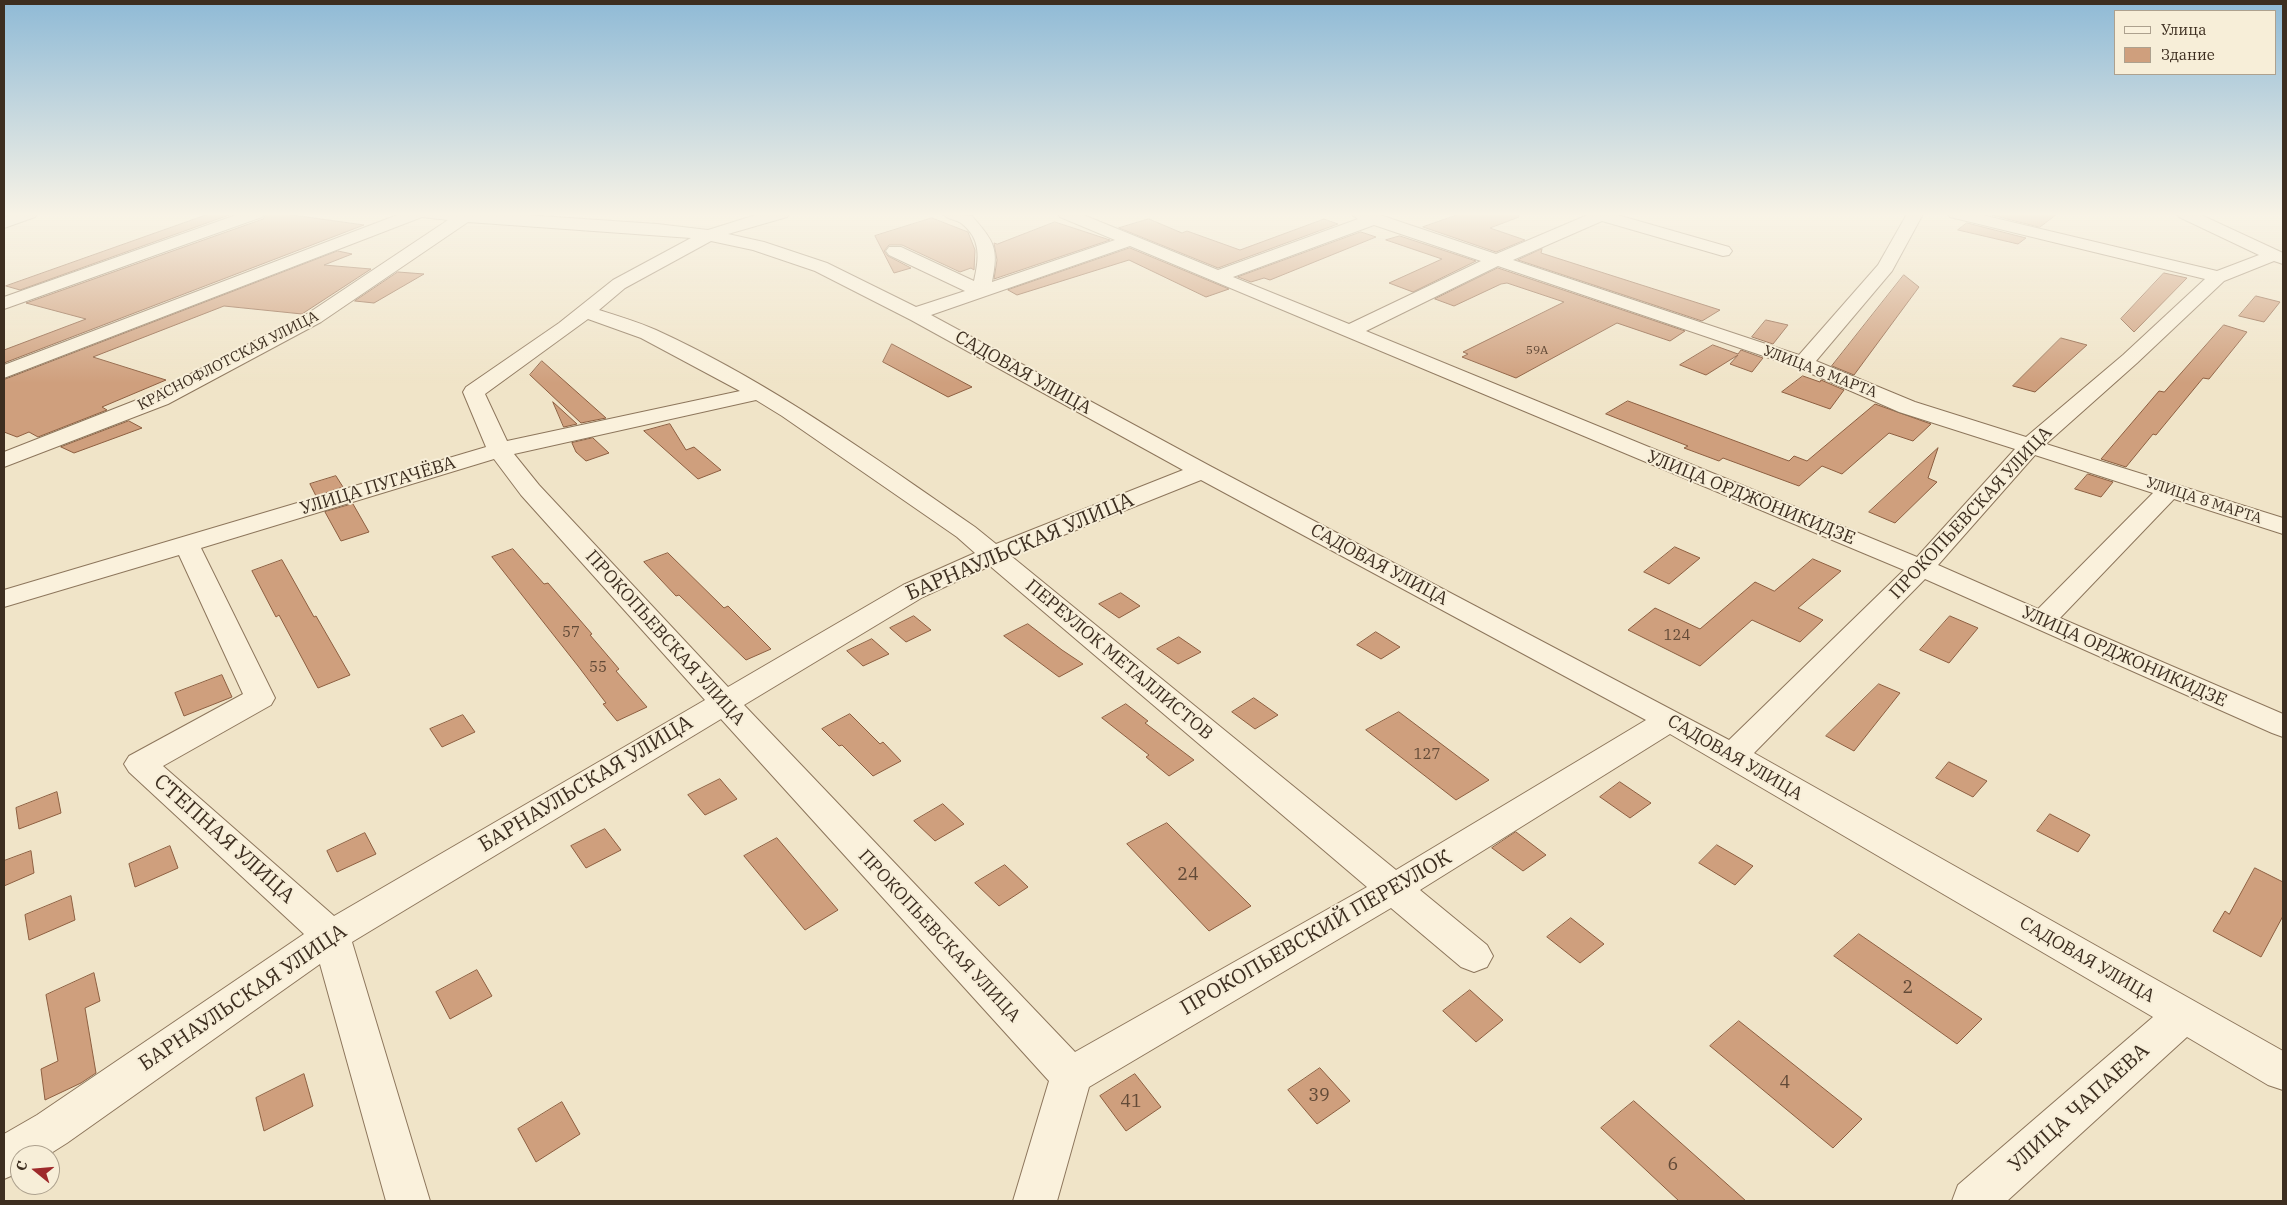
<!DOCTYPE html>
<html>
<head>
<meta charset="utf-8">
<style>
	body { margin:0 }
	#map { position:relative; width:2287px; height:1205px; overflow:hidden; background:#f0e4c8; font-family:"IBM Plex Serif",serif }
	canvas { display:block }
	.frame { position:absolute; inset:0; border:5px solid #3d2e20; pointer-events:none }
	.legend { position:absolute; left:2114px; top:10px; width:162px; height:65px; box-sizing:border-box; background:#f7eed8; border:1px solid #ada18e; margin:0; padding:6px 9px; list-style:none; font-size:15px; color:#3d2e20 }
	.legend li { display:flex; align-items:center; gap:10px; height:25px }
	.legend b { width:25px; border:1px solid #ada18e }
	.north { position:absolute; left:10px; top:1145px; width:50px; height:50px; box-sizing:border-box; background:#f7eed8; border:1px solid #ada18e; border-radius:50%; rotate:287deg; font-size:14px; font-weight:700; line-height:20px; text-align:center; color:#3d2e20 }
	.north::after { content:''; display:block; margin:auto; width:18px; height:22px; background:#9e2a2b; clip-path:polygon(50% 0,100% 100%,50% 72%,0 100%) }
</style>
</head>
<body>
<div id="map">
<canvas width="2287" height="1205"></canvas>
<div class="frame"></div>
<ul class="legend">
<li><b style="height:6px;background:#faf1dc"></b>Улица</li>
<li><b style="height:14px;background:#cf9f7d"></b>Здание</li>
</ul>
<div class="north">С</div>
</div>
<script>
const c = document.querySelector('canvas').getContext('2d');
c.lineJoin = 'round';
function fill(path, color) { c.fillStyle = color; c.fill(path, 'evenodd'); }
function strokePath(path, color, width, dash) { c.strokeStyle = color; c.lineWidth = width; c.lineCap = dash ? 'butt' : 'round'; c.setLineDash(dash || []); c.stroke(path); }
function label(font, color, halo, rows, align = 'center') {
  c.font = font + ' "IBM Plex Serif",serif'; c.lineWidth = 4; c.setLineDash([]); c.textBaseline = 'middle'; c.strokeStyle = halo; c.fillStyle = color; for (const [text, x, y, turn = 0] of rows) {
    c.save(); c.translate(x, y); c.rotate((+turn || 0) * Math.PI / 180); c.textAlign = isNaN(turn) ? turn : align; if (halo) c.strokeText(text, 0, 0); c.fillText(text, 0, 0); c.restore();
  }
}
const building = new Path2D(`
	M209,214H232L20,290L6,286Z
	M266,214H285L364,225L4,363V350L86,319L26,303L263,219Z
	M1460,214H1518L1519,217L1490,228L1525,240L1496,252L1423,227Z
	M1988,214H2057L2040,227Z
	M932,218L968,232L975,250L974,270L971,268L960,272L902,245H889L884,251L888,256L911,268L894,273L875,236Z
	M1149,219L1182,233L1187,231L1240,250L1324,219L1338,224L1218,268L1119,228Z
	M1055,222L1110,240L994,279L997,260L994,243L997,244Z
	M1967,223L2026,238L2018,244L1958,230Z
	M1361,232L1376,237L1270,280L1264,278L1251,282L1238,277Z
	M1400,236L1476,261L1413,292L1389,283L1442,259L1386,240Z
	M1130,248L1229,289L1206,297L1129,260L1017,295L1008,290Z
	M1542,249L1541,253L1720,310L1702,321L1518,260Z
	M338,251L352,254L324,265L371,269L302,314L224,306L93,357L166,380L102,407L107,410L38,437L29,432L17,437L4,432V380Z
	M1498,268L1685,331L1670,341L1617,323L1516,378L1462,357L1468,354L1463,352L1564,302L1507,283L1501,284L1454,306L1435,299Z
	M398,272L424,274L374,303L355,301Z
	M2164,273L2187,278L2134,332L2121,319Z
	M1904,275L1919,287L1854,375L1832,366Z
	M2256,296L2280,302L2264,322L2239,316Z
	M1766,320L1788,325L1773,344L1752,337Z
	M2224,325L2247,332L2209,379L2203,378L2156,435L2153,434L2126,467L2101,459L2159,391L2164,392Z
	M2061,338L2087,345L2035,392L2013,386Z
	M892,344L972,387L948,397L883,362Z
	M1713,345L1738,354L1741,350L1763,358L1752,372L1730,364L1738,355L1706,375L1680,365Z
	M542,361L606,418L581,423L530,375Z
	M1803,376L1820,382L1821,380L1844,390L1830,409L1782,392Z
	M1628,401L1789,461L1794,456L1807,461L1875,404L1931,424L1913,441L1889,433L1842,474L1822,466L1799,486L1723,458L1719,461L1684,448L1688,446L1606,414Z
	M553,402L577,424L564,427Z
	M129,421L142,428L74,453L61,447Z
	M670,424L686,450L694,447L721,470L698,479L644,431Z
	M593,438L609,453L586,461L576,452L572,443Z
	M1938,448L1928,478L1937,482L1895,523L1869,512Z
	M2088,474L2113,482L2101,497L2075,489Z
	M336,476L343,487L316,496L310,484Z
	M353,504L369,532L341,541L325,512Z
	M1675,547L1700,558L1669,584L1644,572Z
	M513,549L544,584L548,583L592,634L590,635L619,669L616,671L647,707L617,721L603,704L606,703L578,666L492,557Z
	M668,553L724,608L728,606L771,649L746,660L679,595L676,596L644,562Z
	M1813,559L1841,571L1798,608L1823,620L1800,642L1752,620L1700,666L1628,630L1655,608L1700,629L1755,582L1774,591Z
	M282,560L314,617L316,616L350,675L318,688L279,615L276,617L252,571Z
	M1121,593L1140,606L1119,618L1099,604Z
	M914,616L931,630L906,642L890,628Z
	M1950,616L1978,628L1949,663L1920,650Z
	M1028,624L1062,650L1083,664L1059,677L1004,636Z
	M1376,632L1400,647L1381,659L1357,645Z
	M1179,637L1201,652L1178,664L1157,649Z
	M872,639L889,654L863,666L847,651Z
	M222,675L232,697L184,716L175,693Z
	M1879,684L1900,693L1854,751L1826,736Z
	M1254,698L1278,715L1255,729L1232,712Z
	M1126,704L1148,721L1145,723L1194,760L1169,776L1146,757L1149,755L1102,718Z
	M1399,712L1489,780L1456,800L1366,730Z
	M850,714L880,744L883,742L901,761L873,776L842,745L839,746L822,729Z
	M463,715L475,732L442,747L430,729Z
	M1949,762L1987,781L1973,797L1936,778Z
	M720,779L737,799L705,815L688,795Z
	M1620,782L1651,803L1630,818L1600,797Z
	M57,792L61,813L19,829L16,808Z
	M943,804L964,824L935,841L914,821Z
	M2050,814L2090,835L2078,852L2037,831Z
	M1167,823L1251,906L1209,931L1127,844Z
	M605,829L621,850L586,868L571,846Z
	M1516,832L1546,855L1523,871L1492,848Z
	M365,833L376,854L337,872L327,851Z
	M777,838L838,910L805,930L744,856Z
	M1717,845L1753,866L1735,885L1699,863Z
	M170,846L178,868L135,887L129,864Z
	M31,851L34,873L4,886V861Z
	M1005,865L1028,887L999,906L975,883Z
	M2255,868L2283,882V916L2261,957L2213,931L2225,911L2229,914Z
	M71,896L75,920L29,940L25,915Z
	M1571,918L1604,944L1580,963L1547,937Z
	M1859,934L1982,1019L1957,1044L1834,956Z
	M477,970L492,996L450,1019L436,992Z
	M94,973L100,1001L85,1008L96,1073L81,1083L45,1100L41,1069L58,1061L46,995Z
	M1470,990L1503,1020L1476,1042L1443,1011Z
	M1739,1021L1862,1119L1833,1148L1710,1046Z
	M1320,1068L1350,1101L1317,1124L1288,1090Z
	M304,1074L313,1106L264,1131L256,1098Z
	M1135,1074L1161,1107L1126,1131L1100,1096Z
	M1634,1101L1746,1201H1679L1601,1128Z
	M562,1102L580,1134L536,1162L518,1129Z`);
fill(building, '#cf9f7d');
strokePath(building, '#8d5f41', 1);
const minor = new Path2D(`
	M12,214H37L35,217L4,228V218Z
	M239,214H264L262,217L4,309V297Z
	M400,214H510L657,224L708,230L759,214H789L787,217L728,234L764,242L827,263L916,307L965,291L889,255L886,251L889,247H901L974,281C979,259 982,239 961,223C955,219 948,220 943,214L972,216C994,242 999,247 992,282L1115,240L1060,217L1058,214H1081L1218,270L1358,219L1351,214H1377L1496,254L1590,214H1614L1729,247L1732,251L1729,255L1723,256L1602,221L1513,260L1799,355L1878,265L1907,214H1923L1892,271L1816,361L1915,402L2026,437L2123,355L2205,279L1950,217L1948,214H1978L2217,271L2259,255L2179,217L2177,214H2199L2283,253V264L2274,261L2224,281L2137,363L2046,444L2283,518V534L2174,499L2060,618L2283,714V737L2272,733L1925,579L1754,753L2283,1051V1090L2268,1085L2187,1037L2007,1201H1952L1958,1185L2153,1017L1670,734L1420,890L1487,945L1493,956L1487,967L1474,972L1461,967L1391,908L1089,1087L1057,1201H1013L1049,1081L721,719L352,942L430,1201H386L320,964L67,1143L48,1155H20V1172L4,1179V1134L37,1115L304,934L129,772L124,764L129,756L243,694L179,555L4,607V590L486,447L463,392L466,387L559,323L613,280L691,238L468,222L321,322L168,404L4,467V452L152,394L307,314L448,220L422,217L4,378V365ZM1374,225L1481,261L1349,324L1233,277ZM711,241L753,250L815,271L911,320L1183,470L996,544L975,527C872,456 770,382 656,330C638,322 618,316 599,310L625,288ZM1130,246L1904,570L1729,740L1210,466L931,315ZM1498,266L1796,367L1899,412L2015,449L1917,557L1366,331ZM588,319L641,338L740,391L507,441L485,394ZM756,400L782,416L957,537L975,553L903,585L728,687L539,485L514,454ZM2035,455L2153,493L2038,609L1938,565ZM494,459L521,495L705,700L334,916L163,766L271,705L275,698L201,548ZM1201,480L1646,720L1396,870L1011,556ZM990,566L1367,887L1075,1052L744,705L923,597Z`);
strokePath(minor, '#8d765c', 2);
fill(minor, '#faf1dc');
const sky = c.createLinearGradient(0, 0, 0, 383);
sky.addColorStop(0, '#8fbad6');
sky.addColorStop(0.56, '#f8f3e6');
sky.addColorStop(1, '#f8f3e600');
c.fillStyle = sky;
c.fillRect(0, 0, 2287, 383);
label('12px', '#624a37', null, [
	["59А",1537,351]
]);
label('15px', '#3d2e20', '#f7eed8', [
	["КРАСНОФЛОТСКАЯ УЛИЦА",228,361,-27],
	["УЛИЦА 8 МАРТА",1820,372,21],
	["УЛИЦА 8 МАРТА",2204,501,18]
]);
label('15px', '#624a37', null, [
	["57",571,633],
	["124",1677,636],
	["55",598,668],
	["127",1427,755]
]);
label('18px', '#3d2e20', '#f7eed8', [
	["САДОВАЯ УЛИЦА",1023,373,29],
	["УЛИЦА ПУГАЧЁВА",378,486,-17],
	["УЛИЦА ОРДЖОНИКИДЗЕ",1751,498,22],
	["ПРОКОПЬЕВСКАЯ УЛИЦА",1971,513,-47],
	["САДОВАЯ УЛИЦА",1379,565,28],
	["ПРОКОПЬЕВСКАЯ УЛИЦА",665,638,48],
	["УЛИЦА ОРДЖОНИКИДЗЕ",2124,657,24],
	["ПЕРЕУЛОК МЕТАЛЛИСТОВ",1119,660,40],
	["САДОВАЯ УЛИЦА",1735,758,30],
	["ПРОКОПЬЕВСКАЯ УЛИЦА",939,936,47],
	["САДОВАЯ УЛИЦА",2087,960,30]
]);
label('18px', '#624a37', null, [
	["24",1188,875],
	["2",1908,988],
	["4",1785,1083],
	["39",1319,1096],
	["41",1131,1102],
	["6",1673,1165]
]);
label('21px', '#3d2e20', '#f7eed8', [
	["БАРНАУЛЬСКАЯ УЛИЦА",1020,547,-23],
	["БАРНАУЛЬСКАЯ УЛИЦА",586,784,-31],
	["СТЕПНАЯ УЛИЦА",224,839,42],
	["ПРОКОПЬЕВСКИЙ ПЕРЕУЛОК",1316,933,-30],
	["БАРНАУЛЬСКАЯ УЛИЦА",243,998,-34],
	["УЛИЦА ЧАПАЕВА",2079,1108,-42]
]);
</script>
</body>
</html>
